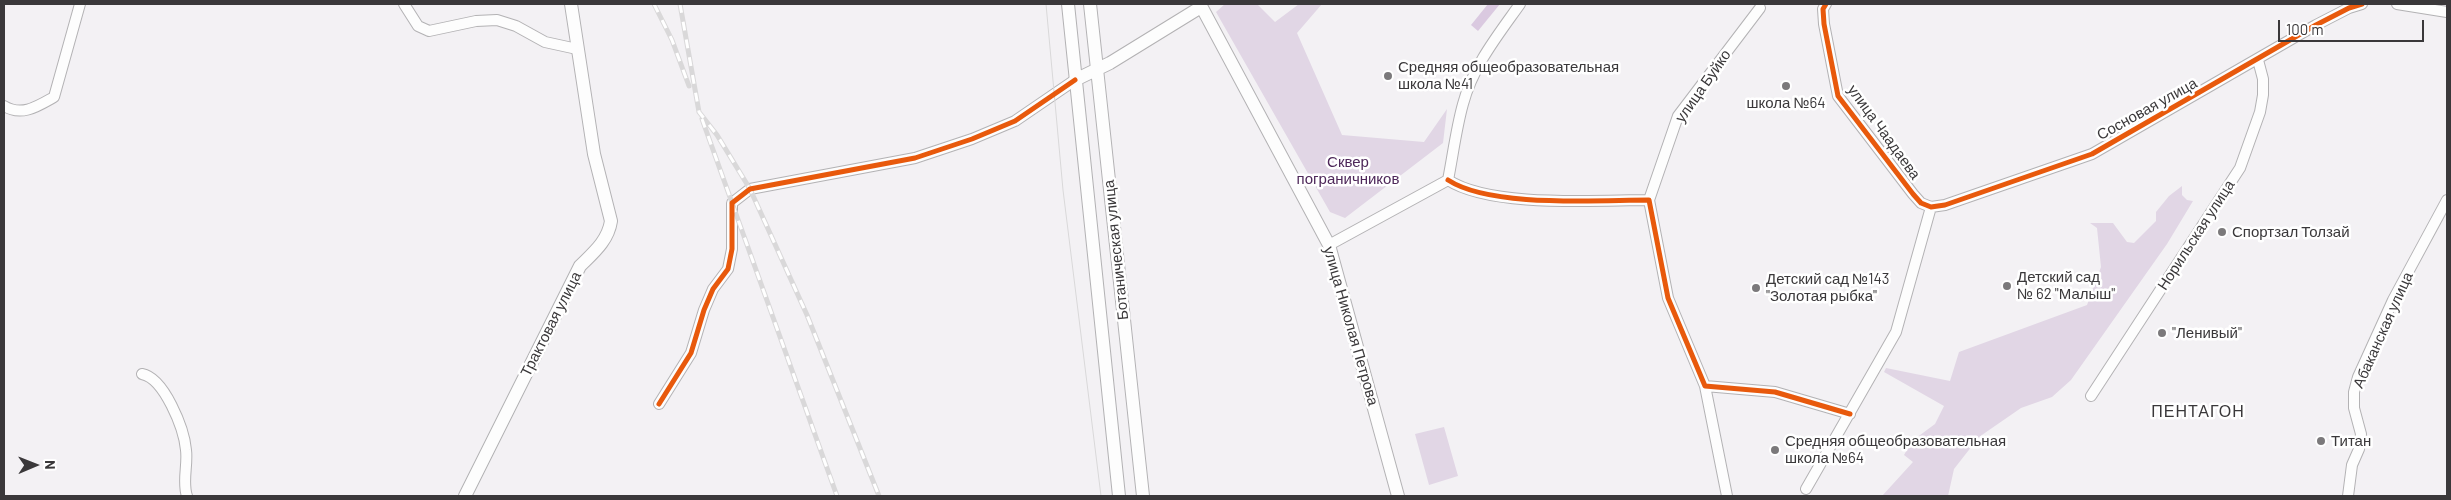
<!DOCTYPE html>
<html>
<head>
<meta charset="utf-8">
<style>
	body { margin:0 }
	#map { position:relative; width:2451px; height:500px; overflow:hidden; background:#f3f1f4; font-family:Barlow,sans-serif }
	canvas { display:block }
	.frame { position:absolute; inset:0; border:5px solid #3a383a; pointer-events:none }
	.north { position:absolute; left:10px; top:440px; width:50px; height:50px; -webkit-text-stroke:4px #fff; paint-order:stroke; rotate:89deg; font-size:14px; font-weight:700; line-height:20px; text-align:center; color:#3a383a }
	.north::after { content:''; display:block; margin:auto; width:18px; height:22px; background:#3a383a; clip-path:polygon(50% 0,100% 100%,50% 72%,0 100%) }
	.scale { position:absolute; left:2278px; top:20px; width:146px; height:22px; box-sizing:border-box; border:2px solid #3a383a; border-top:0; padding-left:6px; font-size:15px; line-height:18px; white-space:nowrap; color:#3a383a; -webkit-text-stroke:4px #fff; paint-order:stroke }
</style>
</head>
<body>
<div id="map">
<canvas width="2451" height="500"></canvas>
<div class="frame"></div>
<div class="north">N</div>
<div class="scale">100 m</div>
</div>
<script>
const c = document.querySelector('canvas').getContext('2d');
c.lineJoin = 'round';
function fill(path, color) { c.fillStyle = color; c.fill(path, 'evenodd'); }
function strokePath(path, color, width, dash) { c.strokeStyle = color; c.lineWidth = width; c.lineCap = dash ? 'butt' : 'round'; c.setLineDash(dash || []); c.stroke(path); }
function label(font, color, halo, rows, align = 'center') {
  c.font = font + ' Barlow,sans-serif'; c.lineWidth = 5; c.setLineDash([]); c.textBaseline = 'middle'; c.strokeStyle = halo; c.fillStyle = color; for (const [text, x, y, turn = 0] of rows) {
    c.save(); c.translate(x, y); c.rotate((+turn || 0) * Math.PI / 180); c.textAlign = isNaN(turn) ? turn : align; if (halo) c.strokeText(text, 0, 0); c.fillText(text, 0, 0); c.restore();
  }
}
fill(new Path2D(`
	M1225,4H1257L1275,22L1299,4H1322L1297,33L1342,135L1424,142L1447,109L1443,143L1345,218L1330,212L1216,12Z
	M2182,186V195L2187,200L2193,201L2167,244L2071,380L2052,397L2021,408L1979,437L1954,469L1948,496H1882L1913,462L1904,455L1912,441L1935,424L1944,406L1884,372L1886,368L1950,381L1959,352L2087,305L2101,267L2097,228L2090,223H2113L2127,242L2134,243L2156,221V212L2169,196Z
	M1444,427L1458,476L1429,485L1415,434Z`), '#e1d6e5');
fill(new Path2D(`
	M1488,4H1500L1478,31L1471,25Z`), '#dac9e0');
const minor = new Path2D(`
	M404,4L418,26L429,31L476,21L497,20L516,26L545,42L577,49
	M1826,4L1823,9L1824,24L1838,96L1913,194L1921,203L1931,207L1945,205L2092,154L2316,25L2349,8L2362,4
	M2397,4L2447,12
	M4,106C22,117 38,106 54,97L80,4
	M1448,180C1491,208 1597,200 1649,200L1668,298L1705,386L1775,392L1850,414
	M1649,200L1678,116L1760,8
	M1329,245L1448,180C1453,155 1456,129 1463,104C1473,66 1498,35 1520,4
	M142,374C164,378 184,428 186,450C188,465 182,482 187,496
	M1705,386L1727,496
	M2091,396L2240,168L2260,112L2263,95V79L2258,60
	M659,404L691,353L704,310L713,289L728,269L732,249V203L750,189L915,158L972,139L1015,121L1075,80
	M1806,489L1896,332L1931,207
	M2348,496L2352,465L2359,449L2361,434L2354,408V392L2358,377L2393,300L2447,200`);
const major = new Path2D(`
	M1068,4L1119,496
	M1090,4L1143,496
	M1200,4L1329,245L1398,496
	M1075,80L1110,63L1201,7
	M465,496L580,266C593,253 608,241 611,221L594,154L571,4`);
strokePath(minor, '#b3b2b4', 12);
strokePath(major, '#b3b2b4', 14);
strokePath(minor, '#fdfdfd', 10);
strokePath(major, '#fdfdfd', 12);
strokePath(new Path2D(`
	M1046,4L1063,190L1101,496`), '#d9d8d9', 1);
const rail = new Path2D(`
	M654,4L672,40L689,86
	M680,4L699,112L717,135L750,189L807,315L879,496
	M702,119L837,496`);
strokePath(rail, '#d9d8d9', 5);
strokePath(rail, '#fff', 3, [9]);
strokePath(new Path2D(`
	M1826,4L1823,9L1824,24L1838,96L1913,194L1921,203L1931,207L1945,205L2092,154L2316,25L2349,8L2362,4
	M1448,180C1491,208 1597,200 1649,200L1668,298L1705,386L1775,392L1850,414
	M659,404L691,353L704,310L713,289L728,269L732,249V203L750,189L915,158L972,139L1015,121L1075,80`), '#e8590c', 5);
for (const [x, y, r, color] of [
	[1388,76,5,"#7b797b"],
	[1786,86,5,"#7b797b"],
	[2222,232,5,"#7b797b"],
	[2007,286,5,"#7b797b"],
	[1756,288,5,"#7b797b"],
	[2162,333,5,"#7b797b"],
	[2321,441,5,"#7b797b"],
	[1775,450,5,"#7b797b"]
]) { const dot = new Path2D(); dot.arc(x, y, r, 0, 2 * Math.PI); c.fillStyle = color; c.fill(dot); strokePath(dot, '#fff', 2); }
label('15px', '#3a383a', '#fff', [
	["Средняя общеобразовательная",1398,67],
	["школа №41",1398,84],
	["школа №64",1786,103,"center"],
	["Спортзал Толзай",2232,232],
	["Детский сад",2017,277],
	["№ 62 \"Малыш\"",2017,294],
	["Детский сад №143",1766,279],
	["\"Золотая рыбка\"",1766,296],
	["\"Ленивый\"",2172,333],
	["Средняя общеобразовательная",1785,441],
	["школа №64",1785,458],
	["Титан",2331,441]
], 'left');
label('15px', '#3a383a', '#fff', [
	["улица Буйко",1703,86,-55],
	["Сосновая улица",2147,109,-29],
	["улица Чаадаева",1884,132,54],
	["Норильская улица",2196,235,-57],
	["Ботаническая улица",1116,250,-96],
	["Трактовая улица",551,324,-63],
	["улица Николая Петрова",1351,326,74],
	["Абаканская улица",2383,330,-66]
]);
label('15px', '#4e285a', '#fff', [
	["Сквер",1348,162],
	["пограничников",1348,179]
]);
c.letterSpacing = '1px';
label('16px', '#3a383a', '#fff', [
	["ПЕНТАГОН",2198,412]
]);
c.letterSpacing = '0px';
</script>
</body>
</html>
